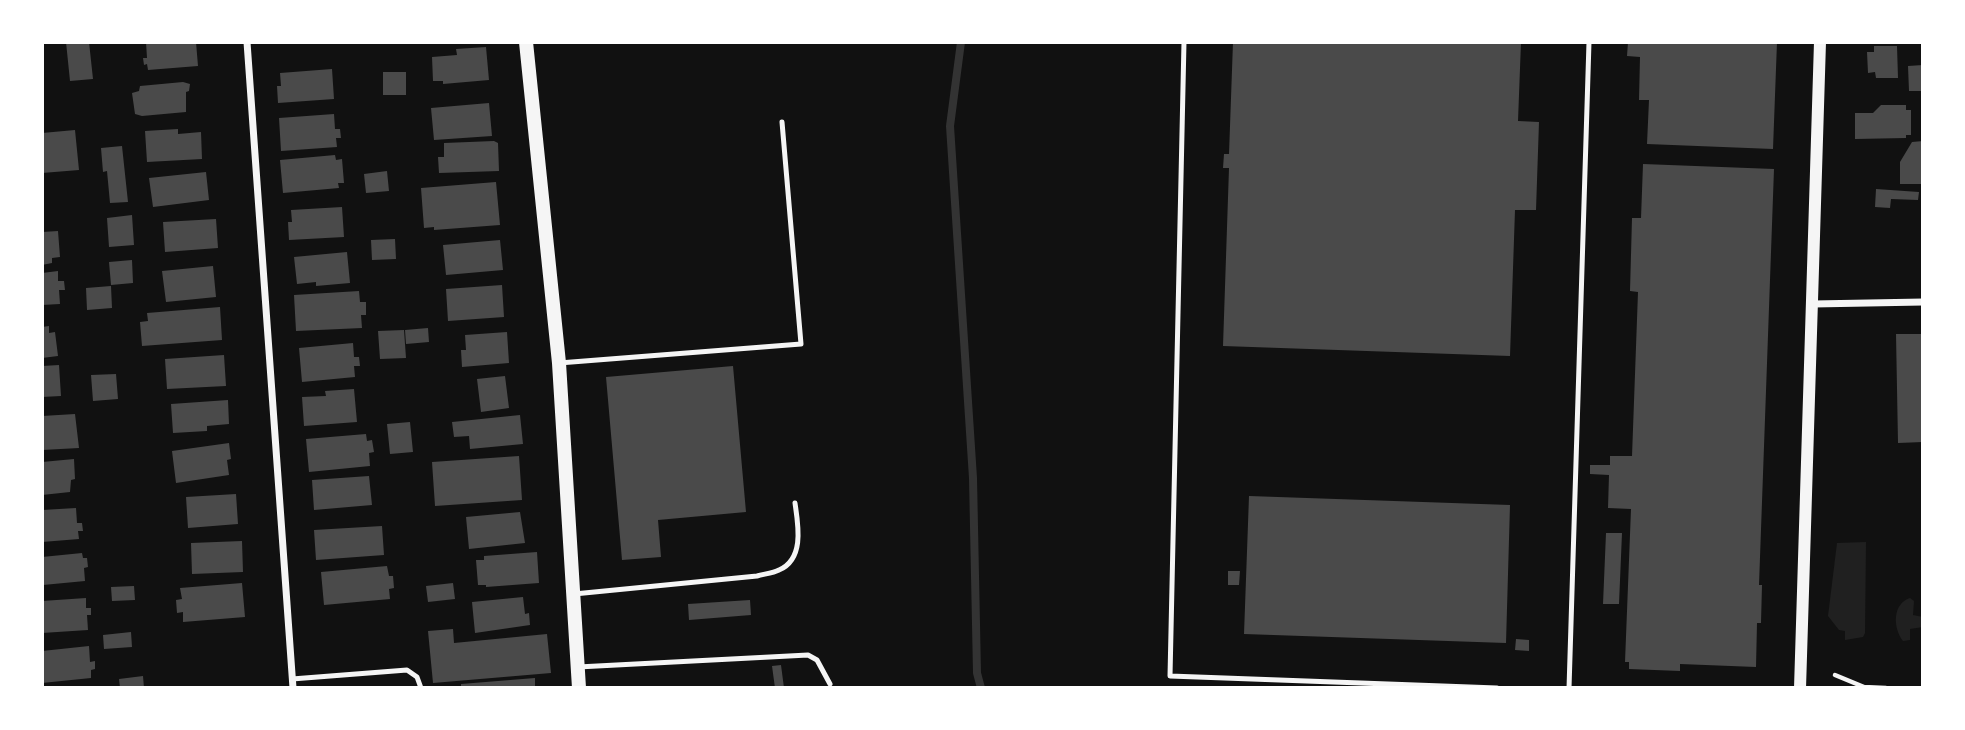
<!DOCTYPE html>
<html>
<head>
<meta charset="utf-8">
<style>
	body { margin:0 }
	#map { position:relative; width:1965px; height:730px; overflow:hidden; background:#111; font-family:Quicksand,sans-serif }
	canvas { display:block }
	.frame { position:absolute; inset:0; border:44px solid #fff; pointer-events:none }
</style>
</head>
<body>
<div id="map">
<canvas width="1965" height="730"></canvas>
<div class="frame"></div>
</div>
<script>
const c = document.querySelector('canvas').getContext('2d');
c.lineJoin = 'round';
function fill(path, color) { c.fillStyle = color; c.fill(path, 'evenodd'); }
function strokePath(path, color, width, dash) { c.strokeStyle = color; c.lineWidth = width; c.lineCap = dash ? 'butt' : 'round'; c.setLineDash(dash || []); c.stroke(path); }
fill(new Path2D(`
	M1866,542L1865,633L1863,637L1845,640V631L1839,630L1828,616L1837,543Z
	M1910,598L1914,601L1913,615L1923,617V627L1910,629V640L1903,641C1893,628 1892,604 1910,598Z`), '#202020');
strokePath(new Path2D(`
	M961,42L950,126L973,478L977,673L981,688`), '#333', 8);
fill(new Path2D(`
	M66,42H89L93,79L70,81Z
	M146,42H196L198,66L148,70L147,64L144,65L143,58H147Z
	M1233,42H1521L1518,121L1539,122L1536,210H1515L1510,356L1223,346L1229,168H1223L1224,154H1229Z
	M1628,42H1777L1773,149L1647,144L1649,100H1639L1640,57L1627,56Z
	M1874,46H1897L1898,78H1876L1875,72L1868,73L1867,52H1874Z
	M486,47L489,80L443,84V81H433L432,57L457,55L456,49Z
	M1923,65V91H1909L1908,66Z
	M332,69L334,99L278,103L277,86H281L280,73Z
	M383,72H406V95H383Z
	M183,82L190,84L189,91L186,92V112L142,116L135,114L132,93L139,91L140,86Z
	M489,103L492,136L434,140L431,108Z
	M1881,105H1906V110H1911V135H1906V138L1855,139V113H1873Z
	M334,114L335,129H340L341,138H336L337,147L281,151L279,118Z
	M178,129V134L201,132L202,159L147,162L145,131Z
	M75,130L79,170L42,173V133Z
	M494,141L498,143L499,171L439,173L438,157H444V143Z
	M1923,141V184H1900V162L1912,142Z
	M122,146L128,202L110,203L107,171L103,172L101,148Z
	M335,155L336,160L342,159L344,183H338L339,188L283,193L280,160Z
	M1643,164L1774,169L1759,585H1762L1761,623H1757L1756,667L1680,664V671L1629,669V662H1625L1631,509L1608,508L1609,475L1590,474V465H1610V456H1632L1638,292L1630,291L1632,218H1641Z
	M387,171L389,191L366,193L364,174Z
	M206,172L209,200L153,207L149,178Z
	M496,182L500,225L434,230V227L424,228L421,188Z
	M1876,189L1919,192L1918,200L1891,199L1890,208L1875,207Z
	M342,207L344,237L289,240L288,222H292L291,210Z
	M132,215L134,245L109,247L107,218Z
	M216,219L218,248L165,252L163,222Z
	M58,231L60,257L52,258V263L42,265V232Z
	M395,239L396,259L372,260L371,240Z
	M500,240L503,270L446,275L443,245Z
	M347,252L350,283L316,286V282L297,284L294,257Z
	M132,260L133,283L111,285L109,262Z
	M213,266L216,297L166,302L162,271Z
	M58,271V281H64L65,290H59L60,304L42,305V273Z
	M502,285L504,317L448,321L446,289Z
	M111,286L112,308L87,310L86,288Z
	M359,291L360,302H366V315H361L362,328L296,331L294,295Z
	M220,307L222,340L142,346L140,322L148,321L147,313Z
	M49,326V333L55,332L58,356L42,358V327Z
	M428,328L429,342L406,344L405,330Z
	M404,330L406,358L380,359L378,331Z
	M507,332L509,363L462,367L461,350H466L465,335Z
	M1896,334H1923V442L1898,443Z
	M353,343L354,357H359L360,366H354L355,377L302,382L299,348Z
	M224,355L226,386L167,389L165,359Z
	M59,365L61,396L42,397V366Z
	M733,366L746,512L658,520L661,557L622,560L606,377Z
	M116,374L118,399L93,401L91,375Z
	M505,376L509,408L481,412L477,379Z
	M354,389L357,422L304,426L302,397L326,396L325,391Z
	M228,400L229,424L207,426V431L173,433L171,404Z
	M75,414L79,448L42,450V416Z
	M520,415L523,444L470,449L469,436L454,437L452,422Z
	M410,422L413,452L390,454L387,424Z
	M366,434L367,441L372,440L374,452L369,453L370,466L309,472L306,439Z
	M229,443L231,459L227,460L229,475L176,483L172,451Z
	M519,456L522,500L435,506L432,462Z
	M74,459L75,479L71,480L70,492L42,495V462Z
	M369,476L372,505L314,510L312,480Z
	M236,494L238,524L188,528L186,497Z
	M1249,496L1510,505L1506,643L1244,634Z
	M76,508L77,523H82L83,531H78L79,539L42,542V510Z
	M520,512L525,543L469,549L466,517Z
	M382,526L384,555L316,560L314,530Z
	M1606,533H1622L1619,604H1603Z
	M242,541L243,572L192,574L191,543Z
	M537,552L539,583L486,587V585H478L476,560H484V556Z
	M82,553L83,558H87L88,567L84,568L85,581L43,585L42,557Z
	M387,566L389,576H393L394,588L389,589L390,599L324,605L321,572Z
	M1228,571H1240L1239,585H1228Z
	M242,583L245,617L183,622V612L177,613L176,600L182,599L180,588Z
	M453,583L455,599L428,602L426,586Z
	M134,586L135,600L112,601L111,587Z
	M523,597L525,614L529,613L530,625L475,633L472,602Z
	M86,598V608H91V615H87L88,630L42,633V601Z
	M750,600L751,615L689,620L688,604Z
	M453,629L454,643L547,634L551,673L433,683L428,631Z
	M131,632L132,647L104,649L103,635Z
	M1516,639L1529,640V651L1515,650Z
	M89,646L90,662L95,661V669L91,670V678L42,683V651Z
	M781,665L784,688H775L772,666Z
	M143,676L144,688H120L119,679Z
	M535,678V688H461V684Z`), '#4a4a4a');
strokePath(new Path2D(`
	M1835,675L1864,687L1886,688`), '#f5f5f5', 4.5);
strokePath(new Path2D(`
	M1184,42L1170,676L1497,688
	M559,363L801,344L782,122
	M574,594L757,576C764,574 773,573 779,570C805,559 798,524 795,503
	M578,667L808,655L817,660L830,684
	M292,679L407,670L417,677L421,688
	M1569,688L1589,42`), '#f5f5f5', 5);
strokePath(new Path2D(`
	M247,42L293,688
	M1813,304L1923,302`), '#f5f5f5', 7);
strokePath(new Path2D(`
	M1800,688L1820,42`), '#f5f5f5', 12);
strokePath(new Path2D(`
	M526,42L559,363L579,688`), '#f5f5f5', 14);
</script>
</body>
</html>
